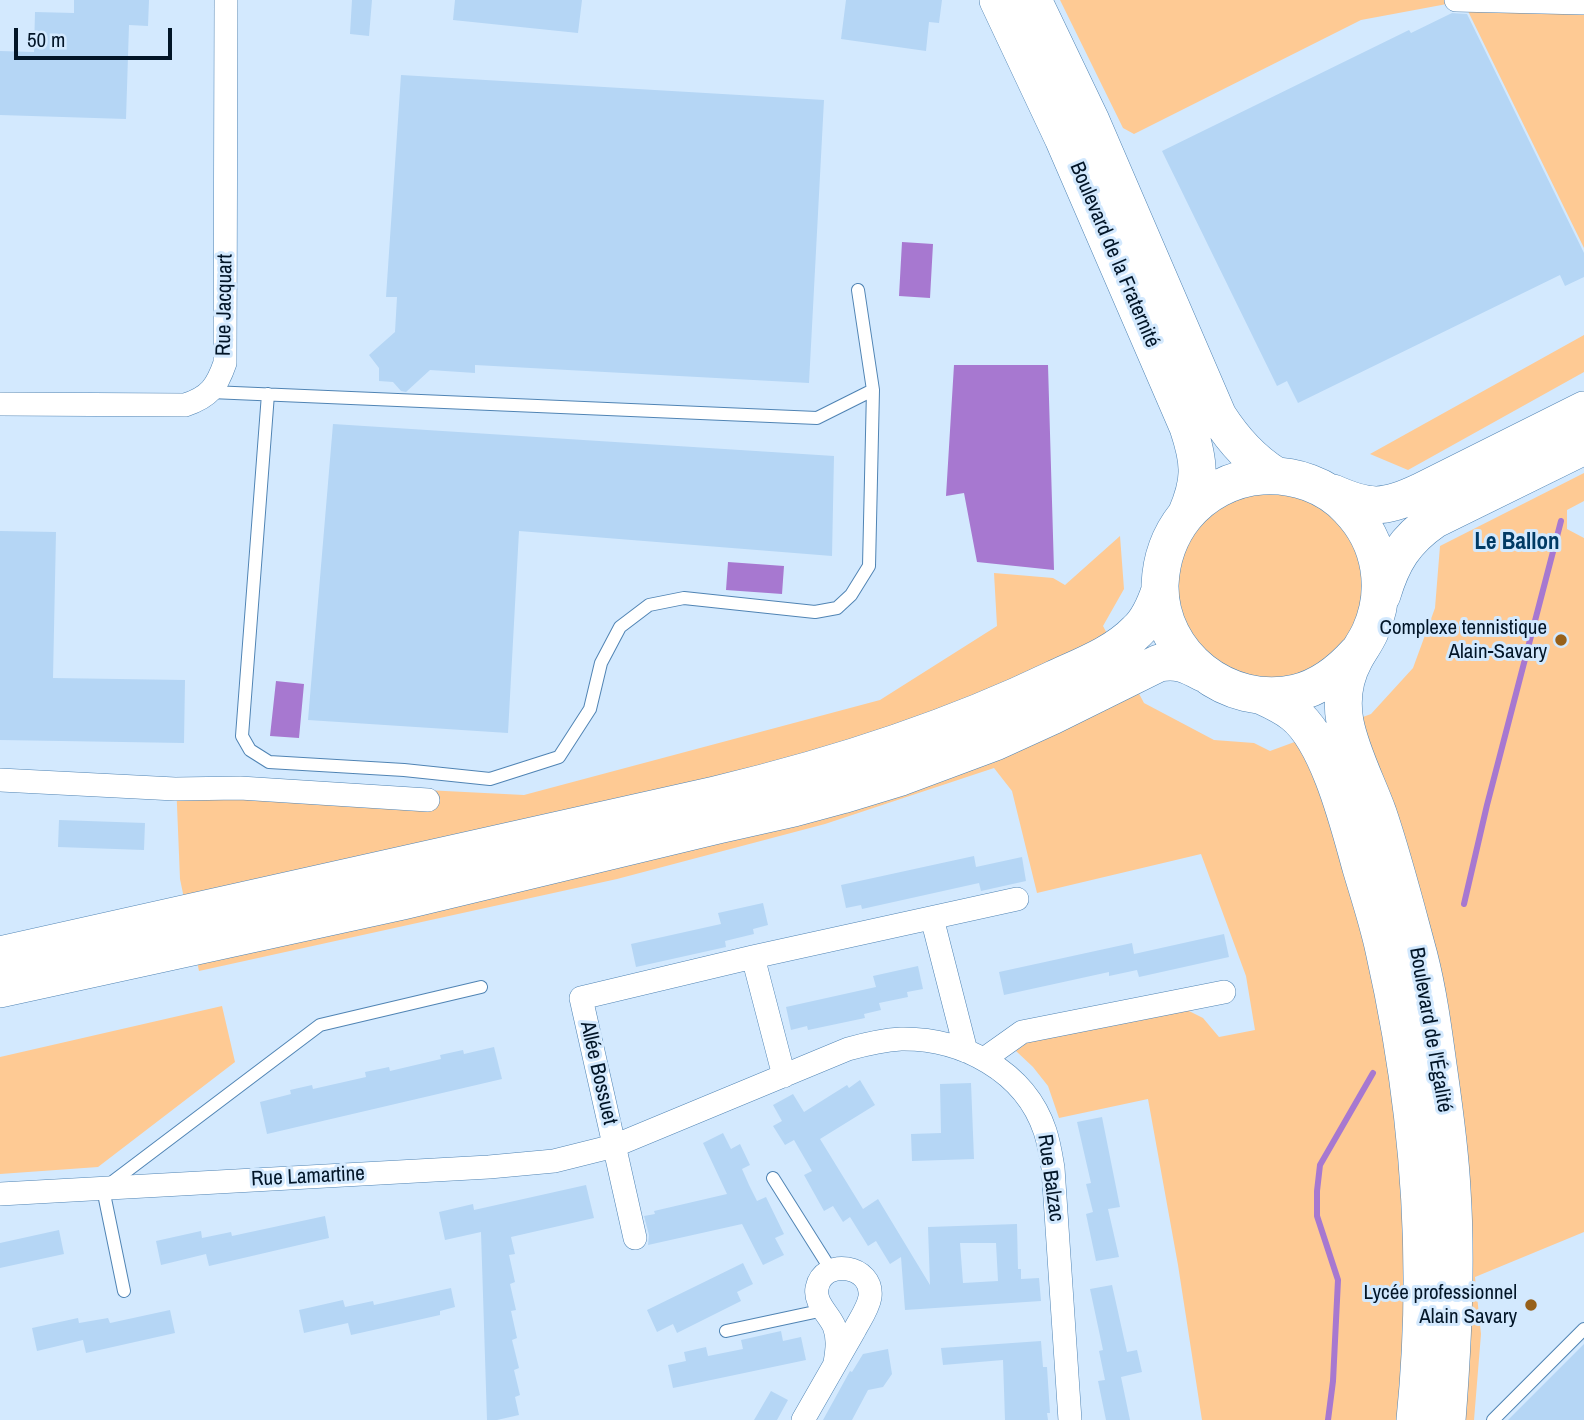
<!DOCTYPE html>
<html>
<head>
<meta charset="utf-8">
<style>
	body { margin:0 }
	#map { position:relative; width:1584px; height:1420px; overflow:hidden; background:#d3e9fe; font-family:"Archivo Narrow",sans-serif }
	canvas { display:block }
	.scale { position:absolute; left:14px; top:28px; width:158px; height:32px; box-sizing:border-box; border:4px solid #021527; border-top:0; padding-left:9px; font-size:21px; line-height:24px; white-space:nowrap; color:#021527; -webkit-text-stroke:5px #d3e9fe; paint-order:stroke }
</style>
</head>
<body>
<div id="map">
<canvas width="1584" height="1420"></canvas>
<div class="scale">50 m</div>
</div>
<script>
const c = document.querySelector('canvas').getContext('2d');
c.lineJoin = 'round';
function fill(path, color) { c.fillStyle = color; c.fill(path, 'evenodd'); }
function strokePath(path, color, width, dash) { c.strokeStyle = color; c.lineWidth = width; c.lineCap = dash ? 'butt' : 'round'; c.setLineDash(dash || []); c.stroke(path); }
function label(font, color, halo, rows, align = 'center') {
  c.font = font + ' "Archivo Narrow",sans-serif'; c.lineWidth = 6; c.setLineDash([]); c.textBaseline = 'middle'; c.strokeStyle = halo; c.fillStyle = color; for (const [text, x, y, turn = 0] of rows) {
    c.save(); c.translate(x, y); c.rotate((+turn || 0) * Math.PI / 180); c.textAlign = isNaN(turn) ? turn : align; if (halo) c.strokeText(text, 0, 0); c.fillText(text, 0, 0); c.restore();
  }
}
fill(new Path2D(`
	M1060,0H1584V248L1463,1L1361,20L1134,134L1123,128Z
	M1584,335V372L1408,470L1370,454Z
	M1584,473V501L1567,510V529L1584,538V1232L1475,1277L1481,1334L1474,1420H1202L1178,1265L1148,1099L1059,1118L1048,1086L1033,1067L1016,1051L1032,1039L1187,1010L1203,1018L1219,1037L1255,1030L1246,976L1201,854L1037,893L1012,791L994,768L825,824L617,879L199,971L180,879L176,781H248L524,795L880,700L997,626L994,573L1053,578L1065,585L1120,536L1124,589L1103,626L1144,703L1214,740L1254,743L1270,751L1371,714L1413,668L1435,608L1440,546Z
	M1273,490L1323,506L1357,546L1365,598L1345,646L1294,680L1234,677L1182,631L1175,563L1208,511L1222,502Z
	M222,1006L235,1062L98,1167L0,1174V1057Z`), '#feca94');
fill(new Path2D(`
	M902,242L933,244L930,298L899,296Z
	M954,365H1048L1054,570L977,562L964,493L946,496Z
	M728,562L784,566L782,594L726,590Z
	M276,681L304,684L299,738L270,736Z`), '#a778d0');
strokePath(new Path2D(`
	M1464,904L1487,805L1561,521
	M1328,1420L1333,1381L1338,1280L1317,1216V1191L1320,1165L1373,1073`), '#a778d0', 6);
fill(new Path2D(`
	M74,0H149L148,26L129,25L126,119L0,115V51L34,52L35,12L74,13Z
	M352,0H372L369,36L350,34Z
	M455,0H582L578,33L453,20Z
	M846,0H942L939,23L929,22L926,51L841,39Z
	M1452,13L1467,14L1584,253V277L1565,286L1560,275L1298,403L1287,381L1277,386L1162,151L1409,30L1411,33Z
	M401,75L824,100L809,383L475,365V373L430,370L406,392L401,391L393,382L379,381V368L369,355L395,332L397,297H386Z
	M333,424L834,456L832,556L519,531L508,733L308,720Z
	M0,531L56,532L53,678L185,680L184,743L0,740Z
	M59,820L145,823L144,850L58,847Z
	M974,856L976,867L1022,857L1026,881L981,891L979,883L862,909L861,905L846,908L841,885Z
	M763,903L768,925L753,929L754,934L725,941L726,947L636,967L631,944L721,924L718,913Z
	M1224,934L1229,957L1139,977L1137,970L1109,976V972L1004,995L999,972L1132,943L1134,954Z
	M918,966L923,989L907,992L908,997L879,1003L881,1010L864,1014L865,1018L808,1030L807,1026L791,1030L786,1007L876,987L873,976Z
	M494,1047L502,1079L267,1134L260,1102L291,1094L290,1090L312,1085L313,1089L366,1077L365,1072L389,1067L390,1071L441,1059L440,1055L463,1050L464,1054Z
	M860,1080L875,1105L820,1139L863,1209L878,1199L930,1285L928,1227L1017,1224L1018,1269H1021V1279L1039,1278L1041,1301L905,1310L901,1257L890,1264L876,1241L868,1246L850,1217L843,1222L833,1206L824,1211L804,1175L812,1171L794,1140L785,1145L773,1126L782,1121L773,1105L793,1094L804,1112L847,1085L849,1088ZM960,1243H996L998,1281L963,1283Z
	M971,1083L974,1159L912,1161L911,1134L941,1133L940,1084Z
	M1102,1117L1120,1207L1108,1209L1119,1257L1096,1261L1086,1214L1093,1212L1086,1184L1091,1183L1077,1122Z
	M723,1133L731,1149L740,1144L750,1165L742,1169L749,1185L757,1201L766,1197L784,1234L775,1238L784,1255L763,1265L742,1224L648,1245L649,1235L644,1216L655,1214L654,1211L727,1194L703,1143Z
	M586,1185L594,1218L511,1237L515,1254L509,1255L515,1282L510,1284L516,1310L511,1311L517,1338L512,1340L519,1368L514,1370L520,1395L515,1397L519,1415L497,1420H487L481,1232L445,1240L439,1212L473,1204L474,1210Z
	M325,1216L329,1238L209,1266L206,1254L161,1265L156,1241L201,1231L202,1238L231,1232L232,1236Z
	M59,1230L64,1254L0,1268V1243Z
	M743,1263L753,1284L737,1292L741,1301L677,1333L673,1324L657,1332L647,1310Z
	M1112,1285L1127,1352L1137,1350L1142,1372L1121,1377L1130,1420H1106L1098,1381L1105,1380L1099,1351L1103,1350L1090,1289Z
	M451,1288L455,1307L440,1311V1315L351,1335L348,1323L304,1333L299,1310L343,1300L345,1307L373,1301L374,1305Z
	M170,1310L175,1333L86,1353L83,1340L37,1351L32,1328L78,1318L79,1323L108,1318L110,1323Z
	M781,1331L783,1341L801,1337L806,1360L673,1388L668,1365L686,1361L684,1352L706,1347L708,1356L743,1349L741,1340Z
	M1041,1341L1043,1367H1047L1050,1413H1047L1048,1420H1005L1003,1360L943,1365L941,1348Z
	M1584,1344V1420H1508Z
	M888,1349L892,1374L883,1387L868,1390L852,1420H823L850,1371L852,1372L863,1354Z
	M771,1391L788,1400L777,1420H754Z`), '#b5d6f5');
const service = new Path2D(`
	M211,392L817,418L873,390L858,290
	M268,394L242,736L250,750L269,762L404,770L490,779L559,757L590,709L601,663L620,627L649,605L684,598L815,612L837,608L851,595L869,566L873,390
	M773,1178L831,1270
	M124,1291L103,1189L320,1025L481,987
	M726,1331L824,1310
	M1493,1420L1584,1329`);
const minor = new Path2D(`
	M1456,0L1584,3
	M0,404L185,405C210,397 217,386 225,363L226,0
	M0,780L175,789L240,788L428,800
	M932,918L966,1051
	M753,957L784,1076
	M984,1059L1022,1032L1224,992
	M0,1194L489,1167L554,1161L614,1146L848,1049C866,1044 883,1040 901,1039C962,1038 1025,1071 1045,1131C1049,1143 1051,1156 1053,1168L1070,1420
	M635,1238L581,998L753,957L1017,899
	M803,1420C820,1390 837,1361 854,1331C859,1321 868,1309 870,1297C874,1265 823,1257 817,1288C814,1303 829,1314 834,1326C839,1338 837,1351 835,1363`);
const primary = new Path2D(`
	M998,0L1063,138L1188,427C1200,463 1201,480 1186,515
	M1033,0L1091,121L1218,416C1234,441 1251,460 1275,475
	M1333,493C1369,509 1384,509 1420,492L1584,410
	M1382,595C1392,561 1405,540 1434,520L1584,446
	M1357,653C1340,672 1321,687 1296,693C1228,709 1159,655 1160,585C1161,560 1169,536 1185,516C1204,493 1232,478 1262,476C1294,474 1327,485 1349,509C1381,542 1389,590 1370,632C1366,641 1360,649 1355,658C1344,678 1341,700 1345,722C1351,753 1367,783 1378,813C1394,860 1406,908 1419,956C1428,991 1433,1028 1438,1065C1444,1107 1450,1148 1452,1190C1457,1266 1453,1344 1447,1420
	M1262,696C1273,701 1284,706 1294,714C1329,742 1349,825 1361,868C1369,895 1378,922 1384,950C1419,1104 1431,1263 1415,1420
	M0,955L715,795C832,767 946,731 1054,679C1082,666 1115,654 1137,631C1149,620 1155,605 1160,590
	M0,989L403,901L718,825L794,808L842,795L901,777L995,742L1052,716L1159,663C1178,660 1186,664 1203,673`);
strokePath(service, '#5084b4', 14);
strokePath(minor, '#5084b4', 24);
strokePath(primary, '#5084b4', 38);
strokePath(service, '#fff', 12);
strokePath(minor, '#fff', 23);
strokePath(primary, '#fff', 37);
for (const [x, y, r, color] of [
	[1561,640,7,"#976019"],
	[1531,1305,7,"#976019"]
]) { const dot = new Path2D(); dot.arc(x, y, r, 0, 2 * Math.PI); c.fillStyle = color; c.fill(dot); strokePath(dot, '#d3e9fe', 2.5); }
label('21px', '#021527', '#d3e9fe', [
	["Boulevard de la Fraternité",1114,255,67],
	["Rue Jacquart",225,305,-89],
	["Boulevard de l'Égalité",1430,1030,80],
	["Allée Bossuet",598,1073,77],
	["Rue Lamartine",308,1177,-3],
	["Rue Balzac",1050,1178,82]
]);
label('21px', '#021527', '#d3e9fe', [
	["Complexe tennistique",1547,628],
	["Alain-Savary",1547,652],
	["Lycée professionnel",1517,1293],
	["Alain Savary",1517,1317]
], 'right');
label('bold 23px', '#003a64', '#d3e9fe', [
	["Le Ballon",1517,543]
]);
</script>
</body>
</html>
